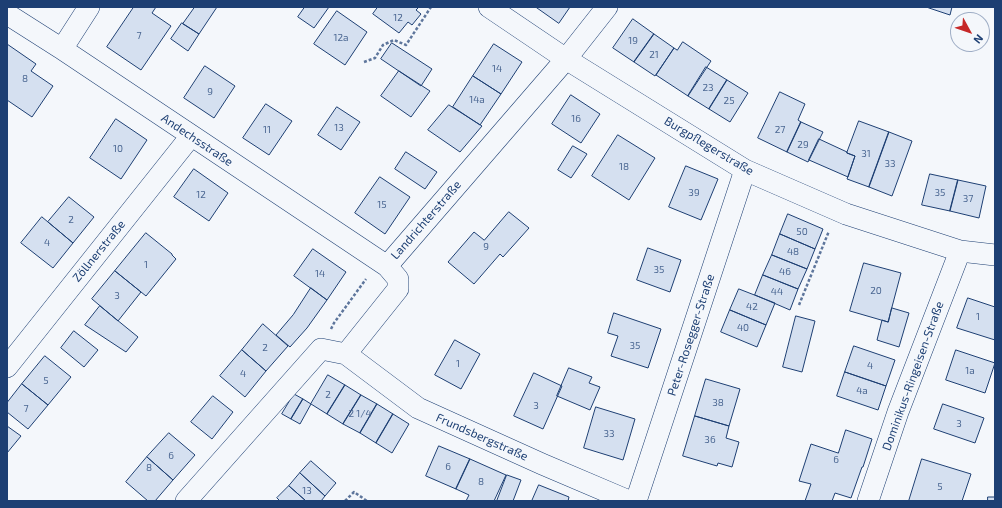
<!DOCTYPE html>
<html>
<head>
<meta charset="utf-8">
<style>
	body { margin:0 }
	#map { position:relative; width:1002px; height:508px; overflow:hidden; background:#f4f7fb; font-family:"Exo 2",sans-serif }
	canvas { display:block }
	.frame { position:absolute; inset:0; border:8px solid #1d3f73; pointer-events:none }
	.north { position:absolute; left:950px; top:12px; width:40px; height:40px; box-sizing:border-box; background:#f4f7fb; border:1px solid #9eadc5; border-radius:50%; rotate:130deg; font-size:11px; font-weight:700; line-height:16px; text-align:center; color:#1d3f73 }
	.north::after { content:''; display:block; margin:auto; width:14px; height:18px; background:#c62828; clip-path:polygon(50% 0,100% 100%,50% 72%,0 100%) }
</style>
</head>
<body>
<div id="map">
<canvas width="1002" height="508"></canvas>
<div class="frame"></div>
<div class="north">N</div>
</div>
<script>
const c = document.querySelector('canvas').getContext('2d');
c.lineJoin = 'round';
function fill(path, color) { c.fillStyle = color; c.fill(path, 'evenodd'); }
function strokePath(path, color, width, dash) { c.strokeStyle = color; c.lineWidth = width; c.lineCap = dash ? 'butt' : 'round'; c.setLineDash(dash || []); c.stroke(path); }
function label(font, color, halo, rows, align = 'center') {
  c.font = font + ' "Exo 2",sans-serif'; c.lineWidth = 3; c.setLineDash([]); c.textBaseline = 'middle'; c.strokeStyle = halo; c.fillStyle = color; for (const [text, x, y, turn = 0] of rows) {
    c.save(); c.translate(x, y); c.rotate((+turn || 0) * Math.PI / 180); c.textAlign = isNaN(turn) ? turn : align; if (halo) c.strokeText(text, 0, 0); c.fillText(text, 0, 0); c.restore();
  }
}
const building = new Path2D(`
	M134,7H156L152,13L171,26L141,70L107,47Z
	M195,7H217L199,34L183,24Z
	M305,7H329L314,28L298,17Z
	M378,7H419L416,10L421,14L412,25L408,22L399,33L373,14Z
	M536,7H570L559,23Z
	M930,7H952L950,15L929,8Z
	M337,11L367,32L345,65L314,44Z
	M633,19L654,34L634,62L613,48Z
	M182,23L199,34L188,51L171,39Z
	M654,34L674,48L655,76L634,62Z
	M683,42L711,61L688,96L656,75L674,48L677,50Z
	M392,43L432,69L421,86L381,59Z
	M7,44L36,64L31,71L53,86L32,117L7,100Z
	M494,44L522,62L501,94L473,76Z
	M205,66L235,86L214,118L184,98Z
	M706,67L727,80L709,109L688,96Z
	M399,71L430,91L411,117L381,96Z
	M473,76L501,94L480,125L453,107Z
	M727,80L748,93L730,122L709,109Z
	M780,92L805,104L798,120L801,122L787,152L758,138Z
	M571,95L600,114L581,143L552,124Z
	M266,104L292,121L269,155L243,138Z
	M449,105L482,126L460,152L428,130Z
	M337,107L360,122L341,150L318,135Z
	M116,119L147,140L121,179L90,158Z
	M859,121L889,132L869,187L847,179L855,156L847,153Z
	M801,122L823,132L808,162L787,152Z
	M889,132L912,141L892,196L869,187Z
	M618,135L655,158L629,200L592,176Z
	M819,139L847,152V153L855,156L848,177L809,160Z
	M573,146L587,154L571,178L558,170Z
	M406,152L437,172L425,189L395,169Z
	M686,166L718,179L701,220L669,207Z
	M194,169L228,193L209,221L174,197Z
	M930,174L958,180L950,211L922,205Z
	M380,177L410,197L385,234L355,213Z
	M958,180L986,186L979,218L950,211Z
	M69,197L94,217L73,243L48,222Z
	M509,212L529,228L503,257L500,254L474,284L448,262L474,232L484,240Z
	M788,214L823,229L815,249L780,234Z
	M42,217L73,243L53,268L21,243Z
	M146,233L172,254V255L176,259L146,296L115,271Z
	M780,234L815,249L807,269L772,255Z
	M648,248L681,260L670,292L637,280Z
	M313,249L346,272L327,300L294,276Z
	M772,255L807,269L798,289L763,275Z
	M864,263L901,273L888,322L850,311Z
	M115,271L141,292L118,321L92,299Z
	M763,275L798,289L790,310L755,295Z
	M311,288L327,300L307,328L290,347L276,335L293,315Z
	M739,289L775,303L766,325L730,310Z
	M968,298L995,307V340L957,328Z
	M100,306L138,337L126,352L85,325Z
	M892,308L909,313L899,347L877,340L882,320L888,322Z
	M730,310L766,325L757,347L721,332Z
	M614,313L661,329L648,368L611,356L618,336L608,333Z
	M796,316L815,321L802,372L783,367Z
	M263,324L288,346L266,371L242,350Z
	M74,331L98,350L84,367L61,348Z
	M455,340L480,354L461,389L435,375Z
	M854,346L895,360L886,386L845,372Z
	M242,350L266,371L245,397L220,376Z
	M956,350L995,363L985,393L946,380Z
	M45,356L71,377L48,405L22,384Z
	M569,368L592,377L589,383L600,387L590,410L557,396Z
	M845,372L886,386L878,410L837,396Z
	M534,373L562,386L543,429L514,416Z
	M328,375L345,385L327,414L311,404Z
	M706,379L740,389L729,426L695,416Z
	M22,384L48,405L28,429L7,412V403Z
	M345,385L361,395L343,424L327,414Z
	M294,394L303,399L291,419L282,414Z
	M361,395L377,404L360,433L343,424Z
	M213,396L233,412L212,439L191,422Z
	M303,399L311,404L300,424L291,419Z
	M377,404L393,414L376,443L360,433Z
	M943,404L984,418L975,443L934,429Z
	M596,407L635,419L623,460L584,448Z
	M393,414L409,424L392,453L376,443Z
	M695,416L729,426L726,438L739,442L732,467L718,463L717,466L683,456Z
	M7,426L21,436L7,453Z
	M846,430L872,439L863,467H862L851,498L835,493L832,501H805L811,484L799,481L811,444L838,453Z
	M169,433L195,455L173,480L147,457Z
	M439,446L470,459L456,489L426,476Z
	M147,457L173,480L155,501H148L126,482Z
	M470,459L506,475L494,501H466L469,495L456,489Z
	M922,459L971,474L962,501H909Z
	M311,461L336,483L325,496L300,473Z
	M300,473L325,496L321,501H306L289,486Z
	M507,475L521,480L513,501H497Z
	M539,485L569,497L568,501H532Z
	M289,486L306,501H280L277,498Z
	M988,497H995V501H988Z`);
fill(building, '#d5e0f0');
strokePath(building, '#1d3f73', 1);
const minor = new Path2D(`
	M489,7L566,59L745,170L846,214L960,251L995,255
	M7,14L62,49L387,266
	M62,49L89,7
	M346,354L418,408L542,464L629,501
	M7,367L191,136
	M186,501L321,349L346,354L398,289V279L387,266L566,59L607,7
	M636,501L745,170
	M868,501L898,412L960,251`);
strokePath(minor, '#1d3f73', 22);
strokePath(new Path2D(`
	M364,62L375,58L383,45L394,40L406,45L431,7
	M799,305L829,231
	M331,329L334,323L366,279
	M345,501L354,492L367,501`), '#5e769c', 2.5, [3, 2]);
strokePath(minor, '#f4f7fb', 21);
label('10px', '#4b6792', null, [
	["12",398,18],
	["7",139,36],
	["12a",341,38],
	["19",633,41],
	["21",654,55],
	["14",497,69],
	["8",25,79],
	["23",708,88],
	["9",210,92],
	["14a",477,100],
	["25",729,101],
	["16",576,119],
	["13",339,128],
	["11",267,130],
	["27",780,130],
	["29",803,145],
	["10",118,149],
	["31",866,154],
	["33",890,164],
	["18",624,167],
	["39",694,193],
	["35",940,193],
	["12",201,195],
	["37",968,199],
	["15",382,205],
	["2",71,220],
	["50",802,232],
	["4",47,243],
	["9",486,247],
	["48",793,252],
	["1",146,265],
	["35",659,270],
	["46",785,272],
	["14",320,274],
	["20",876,291],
	["44",777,292],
	["3",117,296],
	["42",752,307],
	["1",978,317],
	["40",743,328],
	["35",635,346],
	["2",265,348],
	["1",458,364],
	["4",870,366],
	["1a",970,371],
	["4",243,374],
	["5",46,381],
	["4a",862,391],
	["2",328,395],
	["38",718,403],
	["3",536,406],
	["7",26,409],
	["2 1/4",360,414],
	["3",959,424],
	["33",609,434],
	["36",710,440],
	["6",171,456],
	["6",836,460],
	["6",448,467],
	["8",149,468],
	["8",481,482],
	["5",940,487],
	["13",307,491]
]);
label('12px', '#1d3f73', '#f4f7fb', [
	["Andechsstraße",197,140,34],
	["Burgpflegerstraße",709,146,31],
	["Landrichterstraße",426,220,-49],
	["Zöllnerstraße",99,251,-51],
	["Peter-Rosegger-Straße",691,335,-72],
	["Dominikus-Ringeisen-Straße",913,376,-70],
	["Frundsbergstraße",482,437,24]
]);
</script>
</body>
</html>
